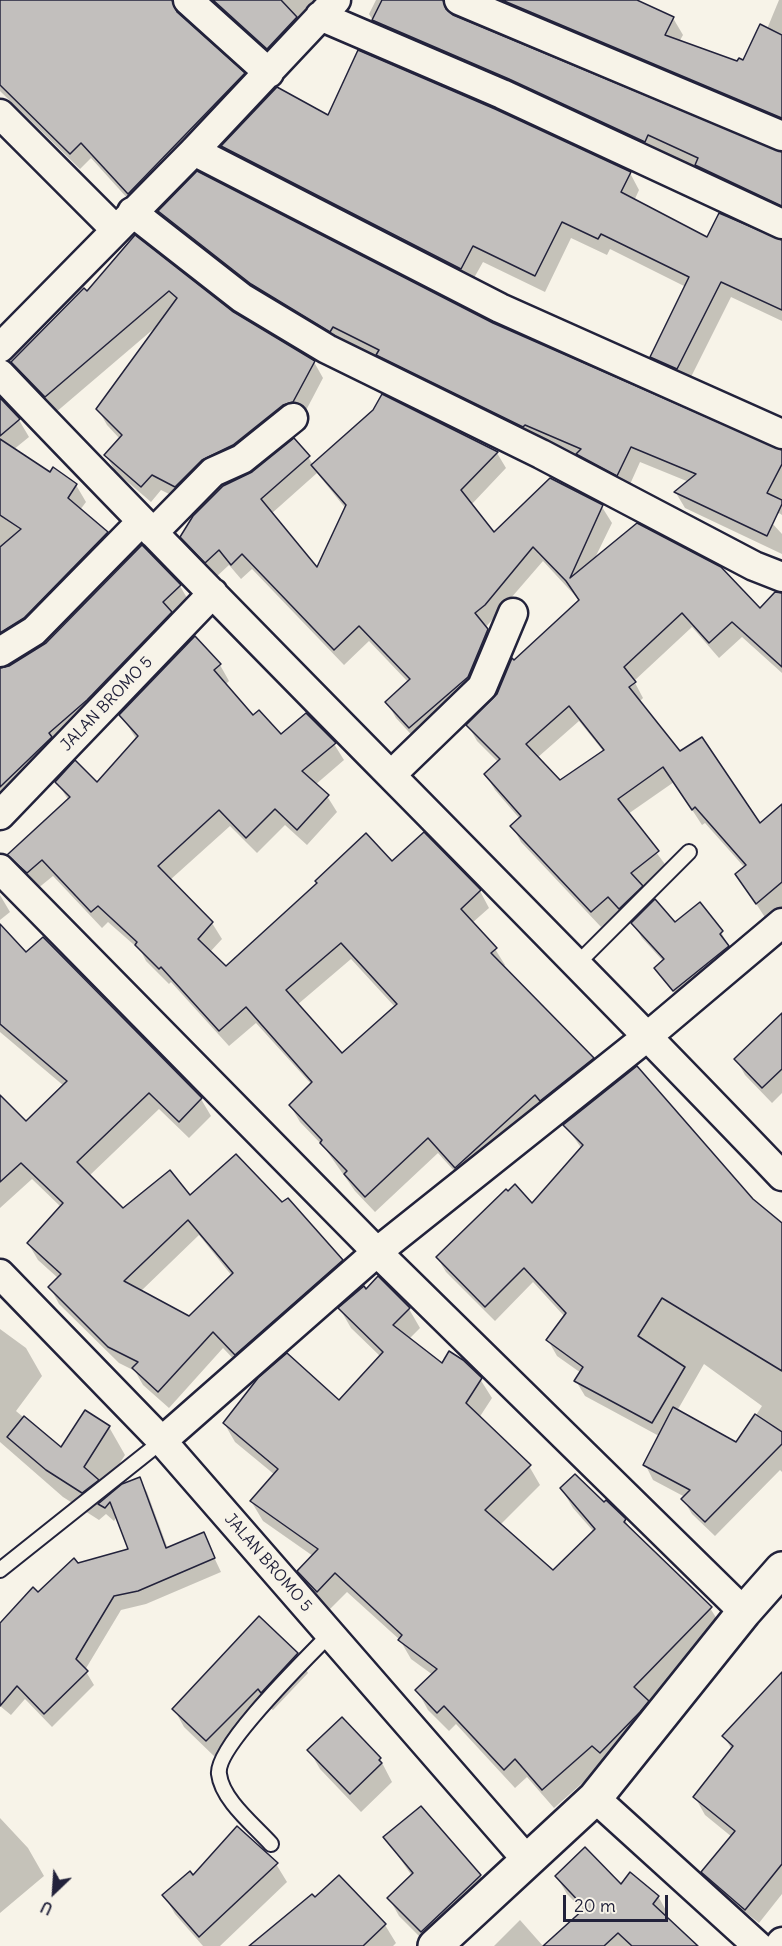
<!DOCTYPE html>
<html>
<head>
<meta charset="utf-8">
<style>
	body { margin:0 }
	#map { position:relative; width:782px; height:1946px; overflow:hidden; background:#f7f3e8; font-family:Delius,sans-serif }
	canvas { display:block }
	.north { position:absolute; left:24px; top:1862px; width:60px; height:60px; -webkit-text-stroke:4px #f7f3e8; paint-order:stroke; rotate:205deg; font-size:16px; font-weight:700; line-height:24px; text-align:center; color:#22223b }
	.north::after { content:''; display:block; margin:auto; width:21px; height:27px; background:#22223b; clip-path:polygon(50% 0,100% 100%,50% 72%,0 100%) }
	.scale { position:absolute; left:563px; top:1895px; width:105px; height:27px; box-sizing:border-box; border:3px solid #22223b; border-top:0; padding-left:8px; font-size:18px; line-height:21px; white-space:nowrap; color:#22223b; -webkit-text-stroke:4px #f7f3e8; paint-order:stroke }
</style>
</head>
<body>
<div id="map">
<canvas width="782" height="1946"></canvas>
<div class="north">U</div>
<div class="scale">20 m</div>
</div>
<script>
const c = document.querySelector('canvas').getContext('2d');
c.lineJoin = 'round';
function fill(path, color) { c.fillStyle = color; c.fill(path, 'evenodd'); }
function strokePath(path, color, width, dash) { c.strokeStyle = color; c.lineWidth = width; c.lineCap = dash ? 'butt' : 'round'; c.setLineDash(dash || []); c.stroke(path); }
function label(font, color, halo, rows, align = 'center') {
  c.font = font + ' Delius,sans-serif'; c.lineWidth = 5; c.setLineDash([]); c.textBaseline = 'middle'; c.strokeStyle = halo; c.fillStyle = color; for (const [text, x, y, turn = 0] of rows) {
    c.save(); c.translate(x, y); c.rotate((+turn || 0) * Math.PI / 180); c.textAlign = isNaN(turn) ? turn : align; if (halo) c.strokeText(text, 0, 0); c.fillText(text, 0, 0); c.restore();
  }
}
fill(new Path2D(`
	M0,0H200L185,5L180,14L181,18L243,74L253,90L138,210L91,158L80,169L0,91Z
	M202,0H343L277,64Z
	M376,0H634L673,18L683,35L679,42L738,63L744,62L767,29L779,0H782V130L452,11L453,17L782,153V219L706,181L700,170L379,31L369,14Z
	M329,117L630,173L639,190L634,201L708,239L782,242V321L731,297L687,385L661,373L652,357L686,287L610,249L607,255L571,238L545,292L483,262L470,285L232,163L223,147Z
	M160,211L493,324L782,451V515L779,513L771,522L782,534V554L685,508L676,493L689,482L640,462L627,491L262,300L169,227Z
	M135,237L231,312L314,362L323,378L302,418L185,502L161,490L151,502L115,471L106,455L120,439L107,425L98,409L157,326L55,413L22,378L13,362L87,293Z
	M382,396L497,453L506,468L471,505L494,534L551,479L602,507L612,523L594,560L760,610L782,599V673L742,637L719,658L692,627L634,681L643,698L639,702L680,753L760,825L782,806V925L766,919L737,874L745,868L705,823L702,825L674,782L628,814L667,867L642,887L652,904L675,924L721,932L737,962L683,1005L656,968L664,962L642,938L632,921L629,924L618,912L601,927L521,842L512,826L520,819L495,790L486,775L499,763L477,741L468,725L498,695L514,663L580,601L543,561L485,628L496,646L419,743L396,718L387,702L408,682L369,641L344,665L252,569L241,579L229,565L215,578L191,553L182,537L308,457L313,465L374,411ZM317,473L346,509L317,569L271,514ZM579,721L604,752L560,782L537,758Z
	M0,400L19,420L29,437L13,450L50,474L54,469L76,485L86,502L80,510L107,533L117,549L17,645L0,627Z
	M142,547L180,586L190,603L0,813V670L9,668L47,644Z
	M220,665L229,681L225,685L253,717L280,736L334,744L344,760L315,785L327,796L337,812L307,845L285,825L257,853L230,826L170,880L212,923L222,939L210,952L226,968L392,863L424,834L480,891L489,908L472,923L495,949L505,965L503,967L593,1059L602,1075L465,1183L438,1153L375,1212L355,1191L324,1147L300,1122L290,1105L312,1085L256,1023L229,1046L171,982L169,984L146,961L141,951L108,922L102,928L53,876L37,889L19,871L9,855L69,801L57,782L97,784L137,740L121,715ZM351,959L395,1007L342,1055L297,1005Z
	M0,895L10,912L0,920Z
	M0,927L26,954L201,1099L211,1116L189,1138L159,1109L89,1176L123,1210L190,1197L282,1204L341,1261L351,1278L245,1371L223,1348L169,1408L143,1385L135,1371L119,1363L59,1304L50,1287L58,1278L38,1260L28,1243L61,1207L32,1179L0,1208V1097L26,1123L64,1086L0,1032ZM199,1235L232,1276L189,1317L140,1292Z
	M782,1018V1093L772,1103L745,1075L736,1059Z
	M565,1125L751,1200L782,1225V1472L780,1470L715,1536L692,1514L683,1499L685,1497L653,1480L645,1464L659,1436L585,1396L576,1381L581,1373L557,1356L548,1340L565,1317L533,1282L495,1321L446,1272L437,1257L532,1205L582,1149ZM704,1364L762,1406L737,1444L677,1411Z
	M366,1291L409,1309L420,1328L409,1339L442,1365L480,1379L492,1398L479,1418L529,1466L540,1485L500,1525L553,1572L594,1532L573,1508L561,1488L604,1504L625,1520L631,1530L710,1608L722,1627L648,1702L659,1721L604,1764L554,1808L527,1777L515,1788L456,1724L449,1731L428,1710L417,1690L433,1675L411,1659L400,1640L347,1592L329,1610L310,1590L299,1571L313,1556L263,1521L251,1501L275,1475L235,1442L224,1423L339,1402L381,1357L351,1328L340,1309Z
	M0,1329L26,1348L42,1376L16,1411L62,1450L109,1427L125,1455L103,1489L108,1498L139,1479L147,1492L168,1549L203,1534L221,1572L146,1604L121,1610L85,1670L94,1685L52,1727L25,1699L11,1715L0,1706V1625L78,1565L130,1550L117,1516L114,1521L106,1514L99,1520L63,1497L0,1442Z
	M259,1618L297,1654L308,1673L273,1710L269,1707L217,1759L184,1727L174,1709Z
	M782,1683V1894L759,1923L715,1888L705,1870L732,1837L705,1815L695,1797L732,1750L724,1736Z
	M309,1750L380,1759L392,1782L361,1812L320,1769Z
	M0,1818L28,1848L44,1876L0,1913Z
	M385,1837L480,1875L491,1894L429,1946L399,1916L389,1898L412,1876Z
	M276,1864L287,1882L220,1946H203L175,1914L164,1895L193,1877Z
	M557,1877L621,1887L658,1896L668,1914L665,1918L696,1946H545L584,1911L567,1894Z
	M520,1920L543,1946H494Z
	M385,1925L396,1943L393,1946H251Z`), '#0003');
const building = new Path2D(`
	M0,0H172L177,12L245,73L128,194L81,143L70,154L0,85Z
	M213,0H281L297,17L267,49Z
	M382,0H443L446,9L453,15L782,152V206L695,165L698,158L648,135L645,142L509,79L372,20Z
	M502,0H637L674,17L665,35L737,61L739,58L743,60L760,24L782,35V118Z
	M358,50L495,109L631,172L621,192L707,237L719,213L782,240V310L721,282L677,369L650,357L689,277L601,234L598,239L562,222L535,276L473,246L461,269L221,146L277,87L328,115Z
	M197,171L493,323L782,450V464L767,493L782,500V504L767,536L674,492L696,474L631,447L617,476L576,454L581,449L525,425L523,427L376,355L379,350L333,327L330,332L251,284L158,211Z
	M135,235L232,311L315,361L293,402L283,405L233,445L202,460L175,487L152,475L141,487L104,455L122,435L96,409L177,298L169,291L45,397L11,362L84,288L87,291Z
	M382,394L498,452L461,490L494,532L550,478L603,505L570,578L637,523L721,567L760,608L775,592L782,593V667L732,622L709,643L682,613L624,667L636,682L629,687L680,751L702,737L760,823L782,804V882L756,904L735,874L746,865L695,807L692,810L663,767L618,799L659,851L631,873L643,886L619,909L608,897L591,912L510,826L521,816L484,774L500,759L466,725L497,694L512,658L514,660L579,600L566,581L533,547L485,605L475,613L488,629L468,677L409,728L385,702L410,679L359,626L334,650L242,554L231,565L219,550L205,563L180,537L193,516L223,486L252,472L294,438L310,456L261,499L317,567L346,505L311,465L373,410ZM569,706L604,750L560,780L526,744Z
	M0,398L20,419L0,436Z
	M0,439L50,472L53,467L77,484L68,498L108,532L24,618L0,633V547L21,529L0,515Z
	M142,545L181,585L163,602L172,612L87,700L49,733L52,737L0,787V668L9,666L46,643Z
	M195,636L221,664L214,670L253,715L259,710L281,734L306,713L336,743L302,771L329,795L297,830L275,809L246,838L219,810L158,866L213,922L198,939L226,966L317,883L315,881L366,833L392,861L424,832L481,890L461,909L497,948L491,953L594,1058L540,1101L535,1095L455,1168L428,1138L365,1197L344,1174L347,1171L320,1143L322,1140L289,1105L312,1082L246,1007L219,1031L161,967L159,969L135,945L137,942L98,906L91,912L42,860L27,873L7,855L70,797L55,782L75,760L97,782L138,736L119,715ZM341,943L397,1004L342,1053L286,990Z
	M655,899L675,922L700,902L723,931L720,934L729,946L673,991L654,968L664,959L631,923Z
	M0,924L26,952L43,937L202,1098L179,1122L149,1093L77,1162L123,1208L170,1170L190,1195L236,1154L282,1202L288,1198L343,1260L235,1355L213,1332L158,1392L132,1368L138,1362L108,1347L48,1287L61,1274L27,1243L63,1203L21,1163L0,1182V1095L26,1121L67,1081L0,1024ZM188,1220L233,1273L189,1316L124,1281Z
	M782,1013V1069L762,1088L734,1059Z
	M637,1066L753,1199L782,1223V1371L662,1298L638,1336L685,1367L652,1423L574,1381L583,1367L546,1340L566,1313L524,1268L485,1307L436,1257L506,1189L508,1191L515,1184L532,1203L583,1145L563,1125Z
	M378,1276L410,1308L393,1325L442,1363L449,1351L463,1360L482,1378L466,1403L531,1465L485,1510L553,1570L595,1529L560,1488L575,1474L604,1502L606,1500L626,1519L624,1522L712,1607L634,1687L649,1701L640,1712L600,1753L592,1746L542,1790L515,1759L504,1770L444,1706L437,1713L415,1690L437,1669L398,1640L402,1635L335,1573L317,1592L297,1571L318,1549L250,1501L278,1469L223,1423L258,1378L287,1353L339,1400L383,1352L338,1308L364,1286L366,1289Z
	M673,1407L736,1442L755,1414L782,1432V1444L705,1522L681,1499L690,1490L643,1465Z
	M85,1410L110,1426L84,1467L99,1480L82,1493L46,1470L7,1437L24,1416L61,1447Z
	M140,1477L166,1548L204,1532L215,1558L138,1591L114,1596L76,1659L88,1671L44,1714L17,1686L0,1706V1623L33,1587L38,1592L74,1558L78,1563L128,1549L110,1502L105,1508L98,1504L122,1484Z
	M259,1616L298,1653L261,1693L258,1689L206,1741L172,1709Z
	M782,1672V1864L745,1910L701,1872L735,1831L693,1797L733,1746L722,1736Z
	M342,1717L381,1758L379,1760L382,1763L350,1794L307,1750Z
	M421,1806L481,1875L421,1932L387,1898L413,1873L383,1837Z
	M237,1826L278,1863L199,1937L162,1895L190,1871L193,1875Z
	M585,1847L621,1884L630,1872L659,1896L653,1904L698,1946H632L618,1933L604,1946H543L585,1908L555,1876Z
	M339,1875L386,1924L363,1946H249L312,1894L315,1897Z`);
fill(building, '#c2bfbd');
strokePath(building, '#22223b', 1.5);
const lane = new Path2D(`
	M577,964L689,852
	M0,1570L162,1441
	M271,1844C254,1825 222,1800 219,1774C215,1747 308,1657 330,1634`);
const street = new Path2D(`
	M188,0L269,73
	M459,0L782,136
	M320,16L502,94L782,224
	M0,114L115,229
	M194,151L500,308L782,434
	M132,212L242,298L327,349L541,454L754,566L782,577
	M0,348L194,151L336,0
	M0,374C257,644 524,906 782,1176
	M153,533L213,472L242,459L293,418
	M0,652L34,631L141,522
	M392,774L482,687L513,613
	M0,815L213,593
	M0,869L377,1252L744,1612
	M0,1274L162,1441L527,1860
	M162,1441L377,1252L648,1036L782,923
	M595,1798L758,1946
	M779,1946L782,1942`);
const secondary = new Path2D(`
	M435,1946L595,1798L744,1612L782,1569`);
strokePath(lane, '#22223b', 18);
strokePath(street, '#22223b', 33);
strokePath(secondary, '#22223b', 38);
strokePath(lane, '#f7f3e8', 14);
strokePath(street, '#f7f3e8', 28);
strokePath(secondary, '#f7f3e8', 33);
label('16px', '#22223b', '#f7f3e8', [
	["JALAN BROMO 5",107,704,-46],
	["JALAN BROMO 5",268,1563,49]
]);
</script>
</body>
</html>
